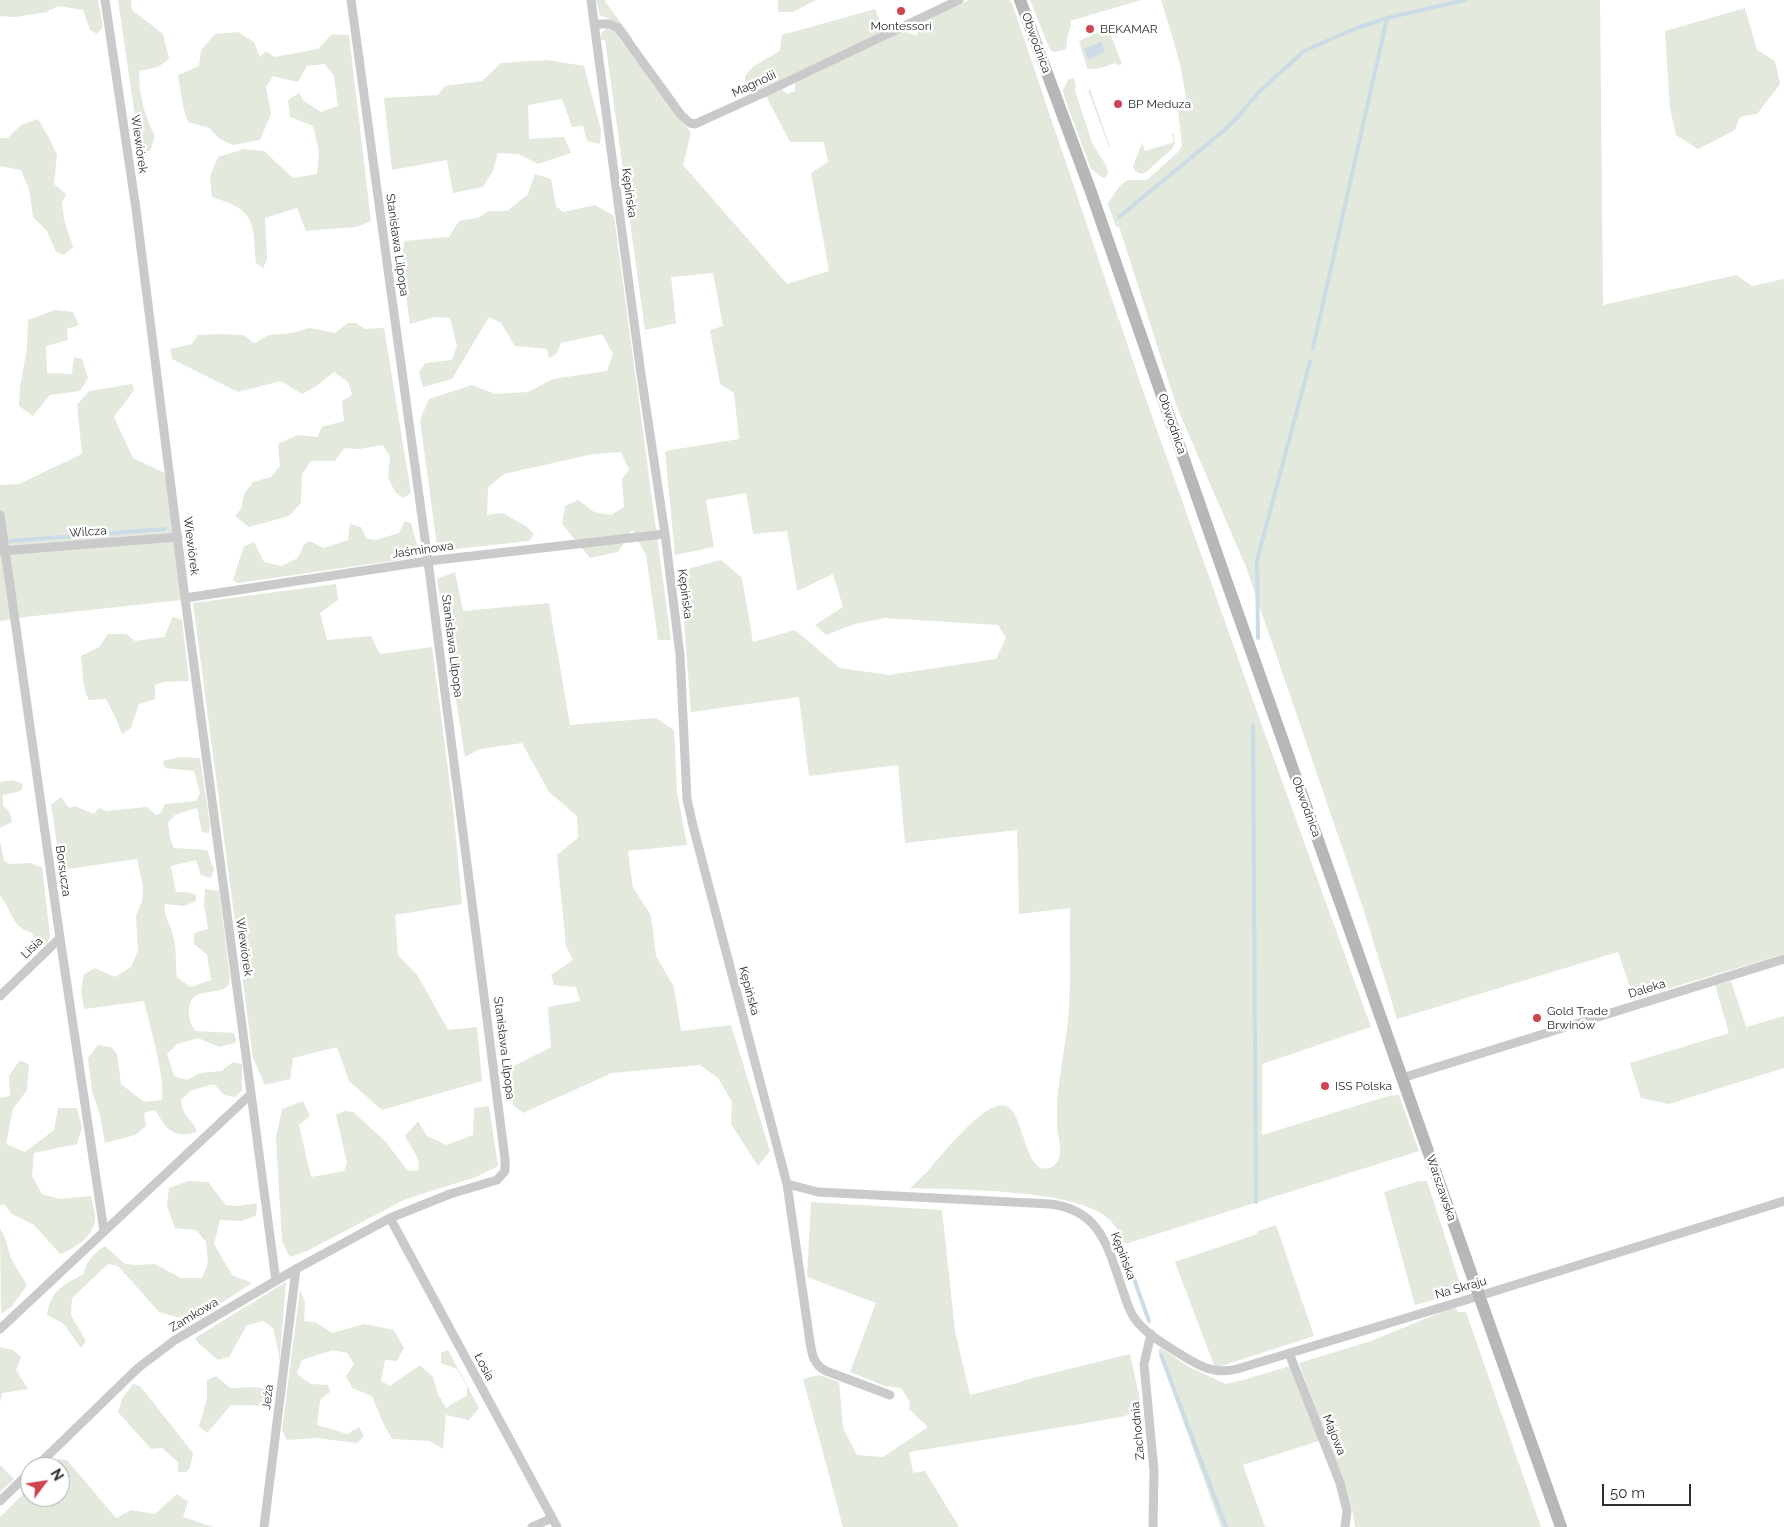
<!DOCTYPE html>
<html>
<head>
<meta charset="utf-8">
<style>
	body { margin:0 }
	#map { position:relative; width:1784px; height:1527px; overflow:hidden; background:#fff; font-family:Raleway,sans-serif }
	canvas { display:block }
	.north { position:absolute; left:20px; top:1457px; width:50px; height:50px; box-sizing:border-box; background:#fff; border:1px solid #ababab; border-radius:50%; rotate:59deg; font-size:14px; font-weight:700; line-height:20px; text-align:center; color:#2d2d2d }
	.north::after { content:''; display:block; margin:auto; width:18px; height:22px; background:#cf444e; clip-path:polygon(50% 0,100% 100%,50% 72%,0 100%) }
	.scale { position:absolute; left:1602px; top:1484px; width:89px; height:22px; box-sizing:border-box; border:2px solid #2d2d2d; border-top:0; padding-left:6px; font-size:15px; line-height:18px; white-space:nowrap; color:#2d2d2d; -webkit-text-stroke:4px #fff; paint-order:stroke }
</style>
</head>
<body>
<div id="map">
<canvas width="1784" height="1527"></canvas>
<div class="north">N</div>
<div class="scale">50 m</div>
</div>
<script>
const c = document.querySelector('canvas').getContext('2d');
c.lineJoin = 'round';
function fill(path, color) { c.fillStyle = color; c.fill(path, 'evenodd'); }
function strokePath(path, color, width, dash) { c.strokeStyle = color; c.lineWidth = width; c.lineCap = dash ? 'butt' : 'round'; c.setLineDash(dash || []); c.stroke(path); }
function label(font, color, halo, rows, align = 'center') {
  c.font = font + ' Raleway,sans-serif'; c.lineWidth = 5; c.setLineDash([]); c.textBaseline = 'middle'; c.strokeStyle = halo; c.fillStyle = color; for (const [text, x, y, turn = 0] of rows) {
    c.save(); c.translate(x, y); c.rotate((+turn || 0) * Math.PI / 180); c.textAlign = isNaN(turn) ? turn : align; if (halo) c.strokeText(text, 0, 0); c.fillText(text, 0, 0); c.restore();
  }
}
fill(new Path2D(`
	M0,0H98L103,27L97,34L90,30L83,10L58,6L47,12L15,17L0,16Z
	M118,0H131L132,10L163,34L169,59L158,67L139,71C139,95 144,115 155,136L150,151H140Z
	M596,0H604L633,39H631L618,23L600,15Z
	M778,0H816L793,12H778Z
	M969,0H1009L1012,3L1141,385L1261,723L1371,1027L1262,1064V1135L1388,1096L1399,1095L1419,1151L1125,1244C1120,1236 1117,1227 1111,1221C1081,1188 955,1190 910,1188C916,1182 923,1176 929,1170C941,1156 989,1094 1008,1107C1025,1118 1025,1175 1049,1168C1054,1167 1058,1162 1059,1158C1062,1149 1058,1137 1057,1128C1057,1120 1057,1112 1057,1105C1059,1072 1067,1040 1069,1007C1071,974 1069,941 1070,908L1019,914L1017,830L905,843L898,765L809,776L799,697L691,712L680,571L721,560L742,578L753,642L795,630L840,668L889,675L996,659L1006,638L998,625L885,618L855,624L826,635L815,625L843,607L833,574L797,591L787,531L753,534L746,493L706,500L714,547L675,555L665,451L739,439L734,393L720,384L710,330L723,326L713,273L671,277L676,323L645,330L605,40H601V33L607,28L613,29L620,36L618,37L691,133L683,165L787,284L829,271L811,173L828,162L824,142H790L766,96L782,89L787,94L795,91V83L904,31L916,36L921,25L927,20Z
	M1030,0H1141L1070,21L1071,27L1068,33L1066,49L1054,52L1050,50Z
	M1161,0H1600L1603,305L1736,275L1752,286L1784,279V954L1634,999L1618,952L1397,1019L1364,911L1246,567L1176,405L1119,226L1116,227L1108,204C1113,196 1119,183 1129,180C1135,179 1142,181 1148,179L1179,151L1182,145L1178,111L1187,108C1184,71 1172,35 1161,0Z
	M1745,8L1757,50L1775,61L1780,84L1757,114L1740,117L1735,130L1698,149L1676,135L1670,108L1665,31Z
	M875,9L881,24L879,26L884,31L757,92L745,86V76L754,66L780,51L782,35Z
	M1108,28L1122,64L1118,65L1116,63C1107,65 1096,72 1087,68L1079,41Z
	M238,32L254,42L260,57L266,51L274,57L318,49L332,34L349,35L371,221L356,227L306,231L297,208L265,218L267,259L263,268L256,263C253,222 256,210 212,197L210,176L218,157L244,149L264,151L293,178L317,174L319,151L313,126L290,117L288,100L299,93L304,101L321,112L338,106L334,76L325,64L307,66L298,82L273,76L266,87L271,114L260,140L233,145L220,139L209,128L188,122L183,106L178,75L199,66L201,50L215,34Z
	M547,60L584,66L601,130L600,144L587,141L583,126L572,127L562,99L528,105L529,139L564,137L571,153L538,164L519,154L498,153L493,171L483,187L453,193L447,160L392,170L384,98L438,95L445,86L482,81L501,63Z
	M1074,78L1076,85L1075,91L1092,143L1107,167L1108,172L1106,177L1103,178L1091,169L1065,99L1063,90L1068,80Z
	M1090,89L1110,147H1109L1088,90Z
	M38,119L48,136L57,155L54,184L66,194L62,203L64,219L73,247L64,255L56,252L47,231L33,217L29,189L21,170L0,166V138H8L21,125Z
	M1174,133L1175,143L1173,148L1146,172L1141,174L1135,171L1133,166L1142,143L1145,151L1174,142L1172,134Z
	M535,174L551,179L556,206L563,212L595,205L614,216L671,640H658L646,555L632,530L618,552L590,558L562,524L565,506L578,500L594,512L611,515L624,507L622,479L629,470L621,452L593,454L504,474L488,487L487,515L502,513L526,526L534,534L529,541L456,549L437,546L420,420L429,399L472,385L495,394L528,392L553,379L607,371L613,354L602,334L561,343L556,354L549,358L547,349L515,346L501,323L489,317L452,379L423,387L419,373L425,363L452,360L457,346L450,318L435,317L410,324L402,267L404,241L449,237L459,221L477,218L489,211H507L528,194Z
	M55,310L73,312L79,325L67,329L68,340L46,346L47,373L72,374L74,357L82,359L88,378L80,391L50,395L33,416L19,406L20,387L27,348L28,320Z
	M348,323H356L365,329L384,328L411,493L403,498L395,492L388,477L390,457L383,445L359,449L344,448L335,461H311L302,474L301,503L289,516L249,527L235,516L241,509L244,494L253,482L271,477L280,466L278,444L297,435L317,437L322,427L344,421L342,401L352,395L348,382L334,372L318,385L302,394L281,381L238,392L172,359L170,349L192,344L198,335L221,334L243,335L254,343L269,335L291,333L309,328L335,333Z
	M132,384L134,390L114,417L133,458L165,473L182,600L25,617L0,621V485L19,484L82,454L77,405L89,391Z
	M405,521L411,523L420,555L412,558L238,583L233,580L244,546L254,542L264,562L281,566L298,558L304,544L310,541L323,548L348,540L350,524L361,527L367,539L376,540L399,533Z
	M455,572L463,611L549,603L570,725L656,718L674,730L677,792L687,845L628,851L633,888L651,915L656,956L674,987L681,1031L731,1025L770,1151L758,1166L731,1124L732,1102L718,1078L700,1065L612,1073L523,1113L513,1105L510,1068L551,1047L548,1007L580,1001L576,987L554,985L551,975L573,960L566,946L557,855L578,838L577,816L549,792L522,743L480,749L465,757L437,579Z
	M336,584L338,600L320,613L327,640L371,636L380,654L432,647L454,816L462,904L395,915L398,955L418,976L448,1030L477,1027L482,1081L382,1110L349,1081L337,1047L293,1058L290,1079L265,1085L253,1058L193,603Z
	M173,617L182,620L189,681L164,682L155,685V699L139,704L131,728L122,734L117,721L106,699L89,700C82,688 83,671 81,656L99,647L108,634H126L135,641L164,637Z
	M180,757L200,758L210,825L209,833L202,832L197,808L175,815L168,822L170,839L174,848L207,850L214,869L211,878L201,875L196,860L171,866L176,892H188L196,895V901L184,906L165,904C163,916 171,925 173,936C177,949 175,963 177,977L190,987L211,980L207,955L194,944V933L208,929L204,905L205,889L219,891L230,977L228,986C213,997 189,985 189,1012C189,1019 191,1026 196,1031L234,1033L236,1040L235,1043L219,1047L198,1038L177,1044L167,1054L174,1076L187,1080L200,1073L221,1071L233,1062L242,1064V1090L235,1097L224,1095L214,1084L190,1091L181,1100C183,1120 193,1117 197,1132C172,1139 167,1129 155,1110L144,1113L146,1126L135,1135L105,1143L100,1115L92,1091L88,1058L98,1045L111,1047L117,1054L121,1084L144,1102L162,1100C165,1074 150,1028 144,1001L84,1009L81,991L84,974L95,968L115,977L131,967L138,951L136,916L142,901L143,886L137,859L61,870L51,805L61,797L69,808L75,806L94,814L99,808L107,811L147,807L156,815L161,813L165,804L196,801L200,793L194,771L165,768L163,761Z
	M13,780L23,784L21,791L3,795V805L10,813L12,822L0,828V782Z
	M0,841L4,860L9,864L30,863L42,867L50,936L47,944L39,945L32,933C10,927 13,910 0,896Z
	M1731,981L1746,1027L1784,1016V1068L1669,1104L1641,1098L1630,1063L1729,1033L1715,985Z
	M20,1060L29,1065L27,1090L13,1109L6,1144L25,1152L54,1130L58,1108H77L82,1128L77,1144L34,1153L32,1176L42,1194L60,1199L91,1196C92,1203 95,1210 95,1216C96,1235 76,1248 60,1254L34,1225L12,1214L4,1204L0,1206V1098L10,1096L9,1076Z
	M303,1101L310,1116L299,1125L311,1177L344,1171L347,1163L336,1115L344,1111L353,1112L385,1141L408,1171L419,1170L418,1159L405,1136L418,1121L427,1136L446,1145L473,1135L474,1108L489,1106L498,1166L476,1177L406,1199L307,1251L290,1257L282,1241L276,1137L282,1109Z
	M188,1181L208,1182L226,1205L238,1206L257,1203L256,1216L241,1221L220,1220L214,1244L232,1275L252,1283L186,1326L180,1318L159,1312L118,1266L108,1264L72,1298L71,1315L86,1341L81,1348L64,1324L47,1315C51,1290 63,1285 84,1274C85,1262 95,1252 105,1246L125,1264L136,1265L155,1264L181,1278H202L208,1263L206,1242L196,1230L175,1228L167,1206L169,1188Z
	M1419,1181H1427L1459,1280C1453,1296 1431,1301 1415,1305L1384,1192Z
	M811,1202L942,1210L955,1331L970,1395L1021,1382V1381L1130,1354L1142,1409L1125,1416L1087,1423L909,1452L913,1473L925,1471L959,1527H843L803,1379L819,1375L839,1382L843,1428L857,1455L883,1457L928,1427L909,1409L910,1402L901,1388L885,1386L850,1372L876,1303L807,1277Z
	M1276,1225L1314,1336L1215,1368L1175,1262L1257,1234L1258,1231Z
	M0,1228L6,1241L11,1259L27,1285L12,1306L1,1314Z
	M286,1282L279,1367V1354L273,1328L263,1321L247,1325L229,1357L218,1360L198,1343L195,1338Z
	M300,1289L305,1303L304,1321L317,1323L332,1333L364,1324L394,1330L404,1348L397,1361L385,1360L381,1381L390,1386L420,1365L433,1377L438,1394L446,1408L467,1395V1387L457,1369L441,1363V1353L448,1350L479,1408L469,1420L446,1415L443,1449L429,1441L392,1439L382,1421L372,1396L352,1388L346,1376L354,1364L347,1353L333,1350L302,1360L297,1374L311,1384L328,1385L330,1392L320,1400L317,1425L347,1434L359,1427L364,1436L357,1443L316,1438L287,1440L282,1430Z
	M1456,1308L1458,1312H1466L1541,1527H1355L1353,1513L1299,1363L1371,1341L1444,1311Z
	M0,1347L13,1350L21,1357L16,1370L28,1389L2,1393L0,1403Z
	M1161,1348L1189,1367L1226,1384L1243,1380L1290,1366L1319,1441L1243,1465L1265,1527H1221L1158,1351Z
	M216,1376L230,1388L255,1387L273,1390L269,1406L231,1405L207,1433L199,1426L207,1399V1380Z
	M133,1384L140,1386L193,1453L190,1468L186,1472H178V1462L162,1448L151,1449L118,1412L122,1399Z
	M58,1459L67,1460L116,1518L131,1510L155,1514L177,1494L188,1502L183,1517L214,1527H0V1517L30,1487V1497H60V1467H50Z
	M0,1465L14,1479L0,1492Z`), '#e3e9dc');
fill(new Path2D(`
	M1101,42L1105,52L1088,59L1084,49Z`), '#cbdce7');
strokePath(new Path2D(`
	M1119,217L1221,133L1235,120L1260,91L1304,51L1354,29L1387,18
	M1313,348L1387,18L1465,0
	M10,541L165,529
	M1258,638L1257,560L1310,362
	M1253,725L1256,1202
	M1134,1279L1149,1321
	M1161,1355L1226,1527`), '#cbdce7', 4);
strokePath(new Path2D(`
	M105,0L136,209L185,598L276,1281
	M591,0L641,374L665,534L680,655L687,799L693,826L787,1184L818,1192L1050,1204C1102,1210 1108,1249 1123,1291C1126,1300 1129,1311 1135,1319C1146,1334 1164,1344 1180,1354C1199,1366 1214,1375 1237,1369L1479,1296L1784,1201
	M594,24H610L618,28L681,115L690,123L695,124L770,90L959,0
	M0,515L60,938L104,1231
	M1,551L178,537
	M185,598L428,561L665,534
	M0,996L60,938
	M1402,1078L1784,959
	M787,1184L810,1342C812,1355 814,1365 826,1371L890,1395
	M390,1218L557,1527
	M0,1329L251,1094
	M1151,1334L1144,1364L1154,1471L1153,1527
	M1289,1353L1340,1483L1347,1511L1345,1527
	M36,1467L138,1368L175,1340L296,1269L390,1218L450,1194L497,1180L505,1171V1159L428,561L351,0
	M0,1501L30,1472
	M264,1527L296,1269
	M532,1527L552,1518`), '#cacaca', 9);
strokePath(new Path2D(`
	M1020,0L1091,192L1226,580L1561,1527`), '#b7b7b7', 12);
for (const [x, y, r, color] of [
	[901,11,5,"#cf444e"],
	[1090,29,5,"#cf444e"],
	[1118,104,5,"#cf444e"],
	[1537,1018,5,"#cf444e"],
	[1325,1086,5,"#cf444e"]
]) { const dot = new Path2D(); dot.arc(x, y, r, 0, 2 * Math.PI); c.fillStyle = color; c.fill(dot); strokePath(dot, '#fff', 2); }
label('12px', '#2d2d2d', '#fff', [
	["Montessori",901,26,"center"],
	["BEKAMAR",1100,29],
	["BP Meduza",1128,104],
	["Gold Trade",1547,1011],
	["Brwinów",1547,1025],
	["ISS Polska",1335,1086]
], 'left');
label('12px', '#2d2d2d', '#fff', [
	["Obwodnica",1036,43,70],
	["Magnolii",754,84,-25],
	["Wiewiórek",139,144,82],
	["Kępińska",629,193,82],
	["Stanisława Lilpopa",397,245,82],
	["Obwodnica",1172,424,71],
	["Wilcza",88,532,-4],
	["Wiewiórek",191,546,83],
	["Jaśminowa",423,550,-8],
	["Kępińska",685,594,83],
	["Stanisława Lilpopa",452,646,83],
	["Obwodnica",1306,807,70],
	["Borsucza",63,871,82],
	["Wiewiórek",244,947,82],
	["Lisia",32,948,-44],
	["Daleka",1647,989,-17],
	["Kępińska",749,991,75],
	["Stanisława Lilpopa",504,1048,83],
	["Warszawska",1441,1188,71],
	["Kępińska",1123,1256,69],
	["Na Skraju",1461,1288,-16],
	["Zamkowa",194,1315,-31],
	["Łosia",484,1367,62],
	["Jeża",268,1397,-83],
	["Zachodnia",1138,1431,-95],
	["Majowa",1334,1435,68]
]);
</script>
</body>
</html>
